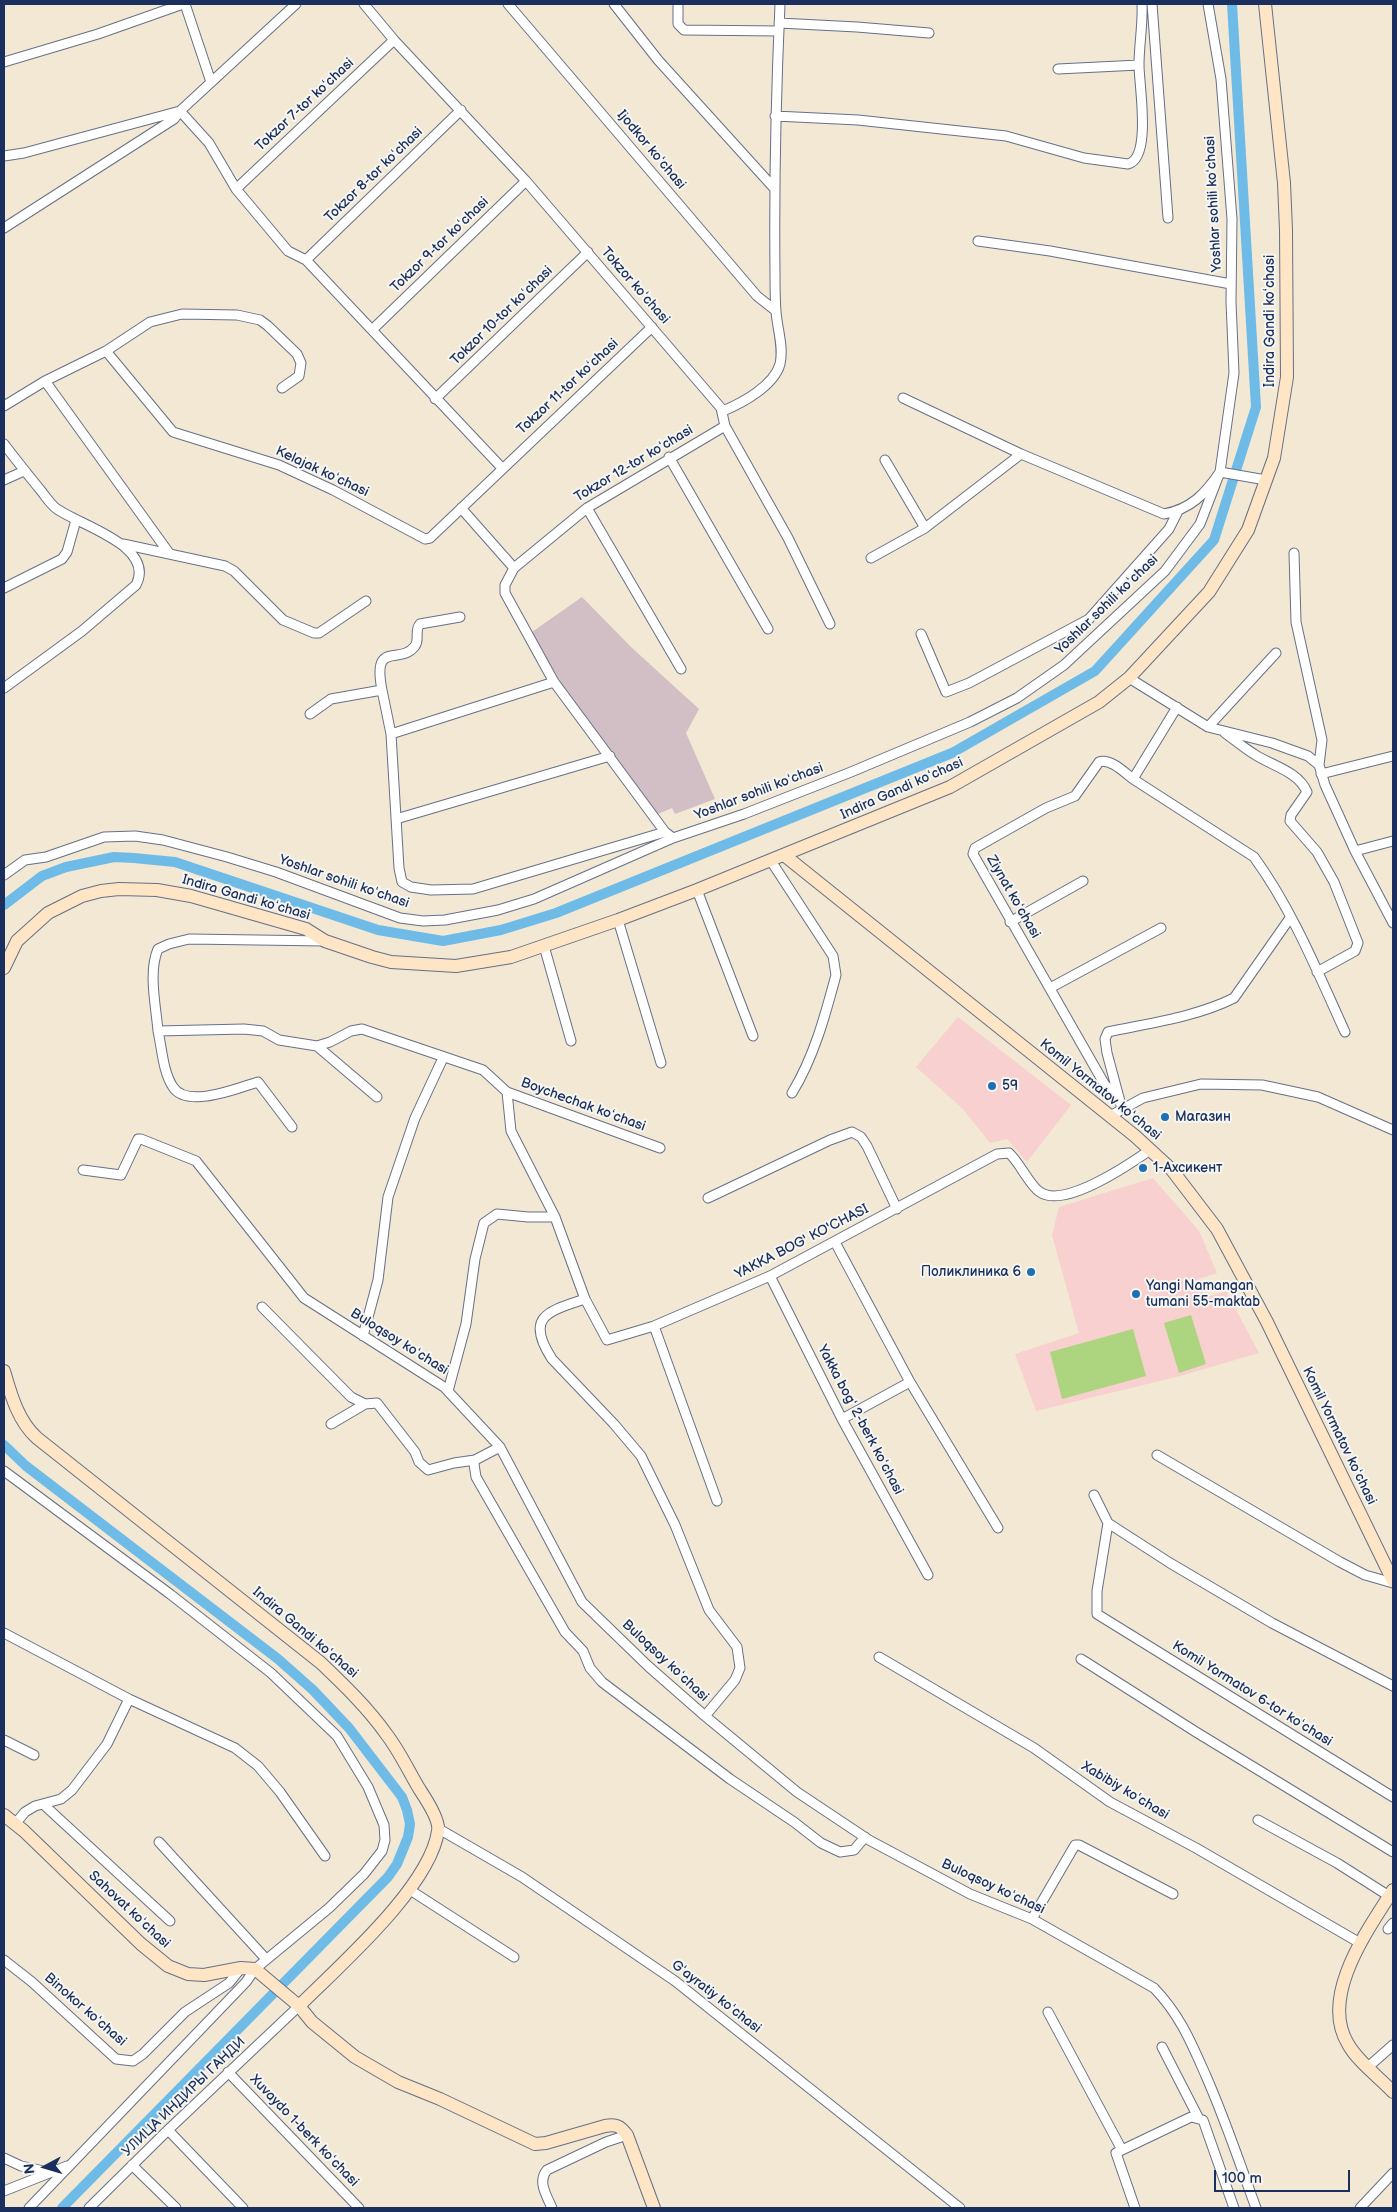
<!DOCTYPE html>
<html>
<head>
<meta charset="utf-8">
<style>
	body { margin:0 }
	#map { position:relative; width:1397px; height:2212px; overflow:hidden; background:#f2e8d3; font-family:"Balsamiq Sans",sans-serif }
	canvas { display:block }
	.frame { position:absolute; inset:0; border:5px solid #1b2f5e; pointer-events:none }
	.north { position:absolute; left:20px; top:2142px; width:50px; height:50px; -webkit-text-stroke:4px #f6f6f2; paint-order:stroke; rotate:264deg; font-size:14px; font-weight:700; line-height:20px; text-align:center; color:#1b2f5e }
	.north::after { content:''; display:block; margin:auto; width:18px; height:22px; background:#1b2f5e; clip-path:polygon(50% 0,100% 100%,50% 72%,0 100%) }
	.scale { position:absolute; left:1214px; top:2170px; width:136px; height:22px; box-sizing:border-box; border:2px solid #1b2f5e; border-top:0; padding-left:6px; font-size:15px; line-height:18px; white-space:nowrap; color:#1b2f5e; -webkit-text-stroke:4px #f6f6f2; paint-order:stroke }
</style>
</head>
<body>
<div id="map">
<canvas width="1397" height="2212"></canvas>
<div class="frame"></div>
<div class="north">N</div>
<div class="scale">100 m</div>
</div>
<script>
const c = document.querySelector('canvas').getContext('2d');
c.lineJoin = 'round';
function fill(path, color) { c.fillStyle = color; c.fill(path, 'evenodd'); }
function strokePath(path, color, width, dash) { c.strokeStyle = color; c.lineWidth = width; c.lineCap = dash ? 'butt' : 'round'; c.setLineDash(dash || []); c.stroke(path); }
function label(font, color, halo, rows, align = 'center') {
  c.font = font + ' "Balsamiq Sans",sans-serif'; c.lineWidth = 4; c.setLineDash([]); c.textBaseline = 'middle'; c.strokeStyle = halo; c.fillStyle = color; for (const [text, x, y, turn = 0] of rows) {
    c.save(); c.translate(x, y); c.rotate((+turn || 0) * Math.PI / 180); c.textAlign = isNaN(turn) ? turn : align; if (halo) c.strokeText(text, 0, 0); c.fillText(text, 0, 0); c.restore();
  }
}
fill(new Path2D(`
	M958,1017L1071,1105L1027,1162L1007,1139L990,1143L963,1109L916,1067Z
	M1153,1178L1199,1231L1217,1273L1198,1279L1205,1298L1226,1291L1259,1353L1180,1376L1036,1411L1015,1354L1079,1333L1052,1235L1059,1207Z`), '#f7d0cf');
fill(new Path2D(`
	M582,597L631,647L699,709L686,733L715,799L675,814L672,808L658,814L573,704L532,632Z`), '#d2bec5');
fill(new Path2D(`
	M1191,1315L1206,1364L1179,1373L1164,1323Z
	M1133,1329L1146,1376L1062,1399L1050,1352Z`), '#add47f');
strokePath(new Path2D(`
	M4,905L42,876L66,867L114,857L134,858L175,862L378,930L443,941L501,930L556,913L952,753L1095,671L1214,540L1256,407L1232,4
	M4,1445L26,1466L278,1659L313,1690L349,1728L402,1797L407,1810L410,1824L408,1837L397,1864L388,1877L62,2208`), '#6ebbe8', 10);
const street = new Path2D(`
	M185,4L211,82
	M364,4L394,40L526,181L721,408L725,426L788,538L830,624
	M508,4L757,296L776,311
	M614,4L658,60L774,188
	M678,4V24L684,30L779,31
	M1152,4L1168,218
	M779,23L857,27L929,33
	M4,62L98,34L183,4
	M1058,69L1139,65
	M775,116L858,120L1006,136L1084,158L1128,164C1152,158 1139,85 1139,65C1139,45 1143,24 1142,4
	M4,156L24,153L180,111L209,143L236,189L288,251L306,260L502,468
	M236,189L394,40
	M4,228L174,119L180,111L296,4
	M978,241L1050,251L1231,284
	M306,260L461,110
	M373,329L526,181
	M106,351L173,432L279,465L333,490L425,539L430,538L652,327
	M45,381L169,553
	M903,398L1021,454
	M435,399L588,252
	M4,406L45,381L106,351L150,322L182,314L237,315L260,320L268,326L297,354L301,363L299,376L282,388
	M723,411C742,403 774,386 780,364C784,347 777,328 776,311C775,299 775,286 775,273C774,183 776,94 780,4
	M4,444C16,460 29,476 42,492C46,497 51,505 57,509C81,526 156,546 136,585L82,631L4,688
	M669,457L768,629
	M885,460L925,528L1021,454L1164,514C1191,509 1205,494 1220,472L1266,480
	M4,480L24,471
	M461,508L514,568
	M587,508L681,669
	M123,544L225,566L234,571L283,620L314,633H319L366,601
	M1294,553L1296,622L1322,740L1319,765
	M871,558L925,528
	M4,588L62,559L67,552L76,520
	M921,634L946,692L969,683L1089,619L1169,529L1178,511
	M1129,678L1208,727L1272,743L1308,756L1319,765L1325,785L1355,851L1393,923
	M382,690C372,639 400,666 415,646C420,639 414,631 420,624L460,617
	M1177,707L1133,779L1254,857C1292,909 1318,973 1345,1032
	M310,714L331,699L382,690L391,734L399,868L402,882L411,887L431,890L473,889L665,832
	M1208,727L1276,653
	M1225,733C1235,740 1244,748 1254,754C1272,766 1298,771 1307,792L1291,815L1290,821L1317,852L1334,882L1358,943L1355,951L1317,972
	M391,734L554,682
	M1321,774L1393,756
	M396,819L610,756
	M673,838L665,832L554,682L505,593V585L514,568L587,508L725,426
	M1355,851L1393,841
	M771,861L833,956L836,975C825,1016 814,1057 792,1093
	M4,875L25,860L46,857L104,837L135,836L163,840L227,857L276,872L400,918L423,921L445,920L498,910L534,899L673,838L744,814L851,772L970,722L1017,698L1064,665L1165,571L1200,524L1220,472L1234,373L1231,302L1232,219L1221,79L1208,4
	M697,890L753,1036
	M618,920L661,1063
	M1010,922L1083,881
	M325,941L189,939L169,944L158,949C148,972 156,1006 158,1031L244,1029L263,1031L279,1040L317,1046L330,1042L351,1031L362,1029L483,1070L507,1092L660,1148
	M544,946L571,1041
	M1050,988L1161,928
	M158,1031C162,1049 163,1072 173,1087C187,1109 238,1088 258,1082L292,1127
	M317,1046L377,1097
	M507,1092L511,1131L555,1217L585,1299L607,1340L654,1326L770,1276L997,1154L1009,1153C1020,1163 1030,1186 1040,1192C1064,1209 1130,1164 1150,1150
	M1119,1097L1105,1085L973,854L975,848L1046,808L1075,796L1099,762C1110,758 1124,772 1133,779
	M1122,1109L1107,1053L1105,1039L1108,1032C1150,1023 1196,1017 1234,998L1290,918
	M1110,1116L1143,1098L1201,1084L1262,1085L1318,1097L1393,1130
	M83,1170L121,1175L138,1139H141L196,1161L304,1298L444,1387L500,1447L582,1602L648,1666L705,1716L797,1792L869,1840L970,1894L1032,1919L1154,1988C1180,2015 1191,2042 1206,2076C1225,2119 1240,2164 1256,2208
	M708,1198L830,1140L852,1132L861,1137L867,1146L897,1209
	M835,1242L910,1382L998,1528
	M770,1276L842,1419L928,1575
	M585,1299C549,1311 524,1316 552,1359L614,1424L641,1456L675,1525L709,1610L737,1647L740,1668L735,1680L705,1716
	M262,1307L351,1397L365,1404L377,1403L415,1452L419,1462L428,1470L454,1463L475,1460
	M654,1326L717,1501
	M363,1336L378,1280L388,1197L415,1118L443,1058
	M448,1391L466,1324L475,1259L484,1223L497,1214L528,1217H555
	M842,1419L910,1382
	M331,1424L365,1404
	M500,1447L475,1460L474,1464L476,1477L565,1632L583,1651L590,1668L602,1682L730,1779L794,1822L821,1843L840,1852L854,1850L865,1837
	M1157,1455L1340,1562L1365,1575L1393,1583
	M4,1471L170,1594L271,1673L337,1736L368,1787L384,1825L385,1840L382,1851L364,1874L329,1908L255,1969L246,1982L29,2208
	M1094,1495L1108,1523L1170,1563L1272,1623L1393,1686
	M1108,1523L1097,1591V1614L1393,1797
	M4,1633L129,1699L235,1748L258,1766L280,1792L325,1856
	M879,1657L1034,1748L1110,1802L1196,1848L1360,1943
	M1081,1659L1196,1732L1393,1852
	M4,1740L34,1755
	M43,1804L170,1921
	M1258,1820L1337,1863L1389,1896
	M15,1824L25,1812L35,1806L61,1799L72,1790L107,1744L129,1699
	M439,1829L522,1877L675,1981L960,2208
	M159,1842L266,1959
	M410,1890L514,1957
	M1032,1919L1075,1845H1079L1173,1894
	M1388,1929L1393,1923
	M4,1960L32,1982L116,2059L133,2061L143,2054L185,2012L229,1983L241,1968
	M1048,2012L1122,2150L1191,2117L1203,2120L1234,2208
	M1162,2047L1198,2117
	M1368,2067L1393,2045
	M228,2072L359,2208
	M168,2130L243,2208
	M1122,2150L1116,2153L1135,2208
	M4,2158L21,2166L48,2172
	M132,2165L176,2208
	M4,2191L67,2166
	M89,2208L168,2130L299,2006
	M552,2208C547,2196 537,2182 547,2170L606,2142L627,2135
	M1360,2208L1393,2173`);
const secondary = new Path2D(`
	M784,855L1135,1136L1172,1170L1217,1229L1267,1322L1393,1581
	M4,968L17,941L48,913L82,896L101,891L119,889L157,890L191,896L306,929L325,941L372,957L391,962L456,966L511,957L618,920L697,890L950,787L1099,702L1129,678L1209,592L1248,530L1274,458L1287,377L1286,230L1284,183L1265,4
	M4,1371C11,1395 18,1421 37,1438L321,1663C344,1685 368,1708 387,1735C400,1752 409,1772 420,1790C426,1799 440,1821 438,1831C430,1887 339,1966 299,2006
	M4,1815L24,1831L141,1944L168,1966L188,1974L204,1975L241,1968L255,1969L299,2006L312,2022L355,2057L398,2082L440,2099L535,2144L546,2143L605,2126C617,2124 620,2126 627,2135L654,2208
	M1393,1890C1368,1930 1319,1996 1348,2044C1358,2062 1379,2077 1393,2092`);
strokePath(street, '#667087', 11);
strokePath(secondary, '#667087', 14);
strokePath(street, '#fff', 9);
strokePath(secondary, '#fde5c5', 12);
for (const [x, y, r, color] of [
	[992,1086,5,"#1f6fb2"],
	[1165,1117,5,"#1f6fb2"],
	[1143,1168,5,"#1f6fb2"],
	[1031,1272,5,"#1f6fb2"],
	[1136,1294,5,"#1f6fb2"]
]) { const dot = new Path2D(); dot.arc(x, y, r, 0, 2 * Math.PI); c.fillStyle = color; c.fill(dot); strokePath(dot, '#f6f6f2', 2); }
label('14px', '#1b2f5e', '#f6f6f2', [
	["Tokzor 7-tor koʻchasi",305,105,-43],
	["Ijodkor koʻchasi",651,150,50],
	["Tokzor 8-tor koʻchasi",374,175,-44],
	["Yoshlar sohili koʻchasi",1214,204,-93],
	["Tokzor 9-tor koʻchasi",440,245,-44],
	["Tokzor koʻchasi",635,286,49],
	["Tokzor 10-tor koʻchasi",502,316,-44],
	["Indira Gandi koʻchasi",1270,321,-90],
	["Tokzor 11-tor koʻchasi",568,387,-43],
	["Tokzor 12-tor koʻchasi",634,464,-31],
	["Kelajak koʻchasi",322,472,25],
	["Yoshlar sohili koʻchasi",1107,605,-44],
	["Indira Gandi koʻchasi",902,789,-24],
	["Yoshlar sohili koʻchasi",759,792,-21],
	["Yoshlar sohili koʻchasi",344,882,19],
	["Ziynat koʻchasi",1013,897,60],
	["Indira Gandi koʻchasi",246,898,16],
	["Komil Yormatov koʻchasi",1100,1090,39],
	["Boychechak koʻchasi",583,1105,20],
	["YAKKA BOG' KO'CHASI",802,1242,-27],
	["Buloqsoy koʻchasi",399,1342,32],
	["Yakka bogʻ 2-berk koʻchasi",860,1420,62],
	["Komil Yormatov koʻchasi",1339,1436,64],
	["Indira Gandi koʻchasi",305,1633,40],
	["Buloqsoy koʻchasi",665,1661,43],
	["Komil Yormatov 6-tor koʻchasi",1252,1694,32],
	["Xabibiy koʻchasi",1125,1791,31],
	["Buloqsoy koʻchasi",993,1887,25],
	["Sahovat koʻchasi",129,1910,43],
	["Gʻayratiy koʻchasi",716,1997,38],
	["Binokor koʻchasi",85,2010,41],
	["УЛИЦА ИНДИРЫ ГАНДИ",184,2097,-44],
	["Xuvaydo 1-berk koʻchasi",304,2131,46]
]);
label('14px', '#1b2f5e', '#f6f6f2', [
	["59",1002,1086],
	["Магазин",1175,1117],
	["1-Ахсикент",1153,1168],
	["Поликлиника 6",1021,1272,"right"],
	["Yangi Namangan",1146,1286],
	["tumani 55-maktab",1146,1302]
], 'left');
</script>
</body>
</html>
